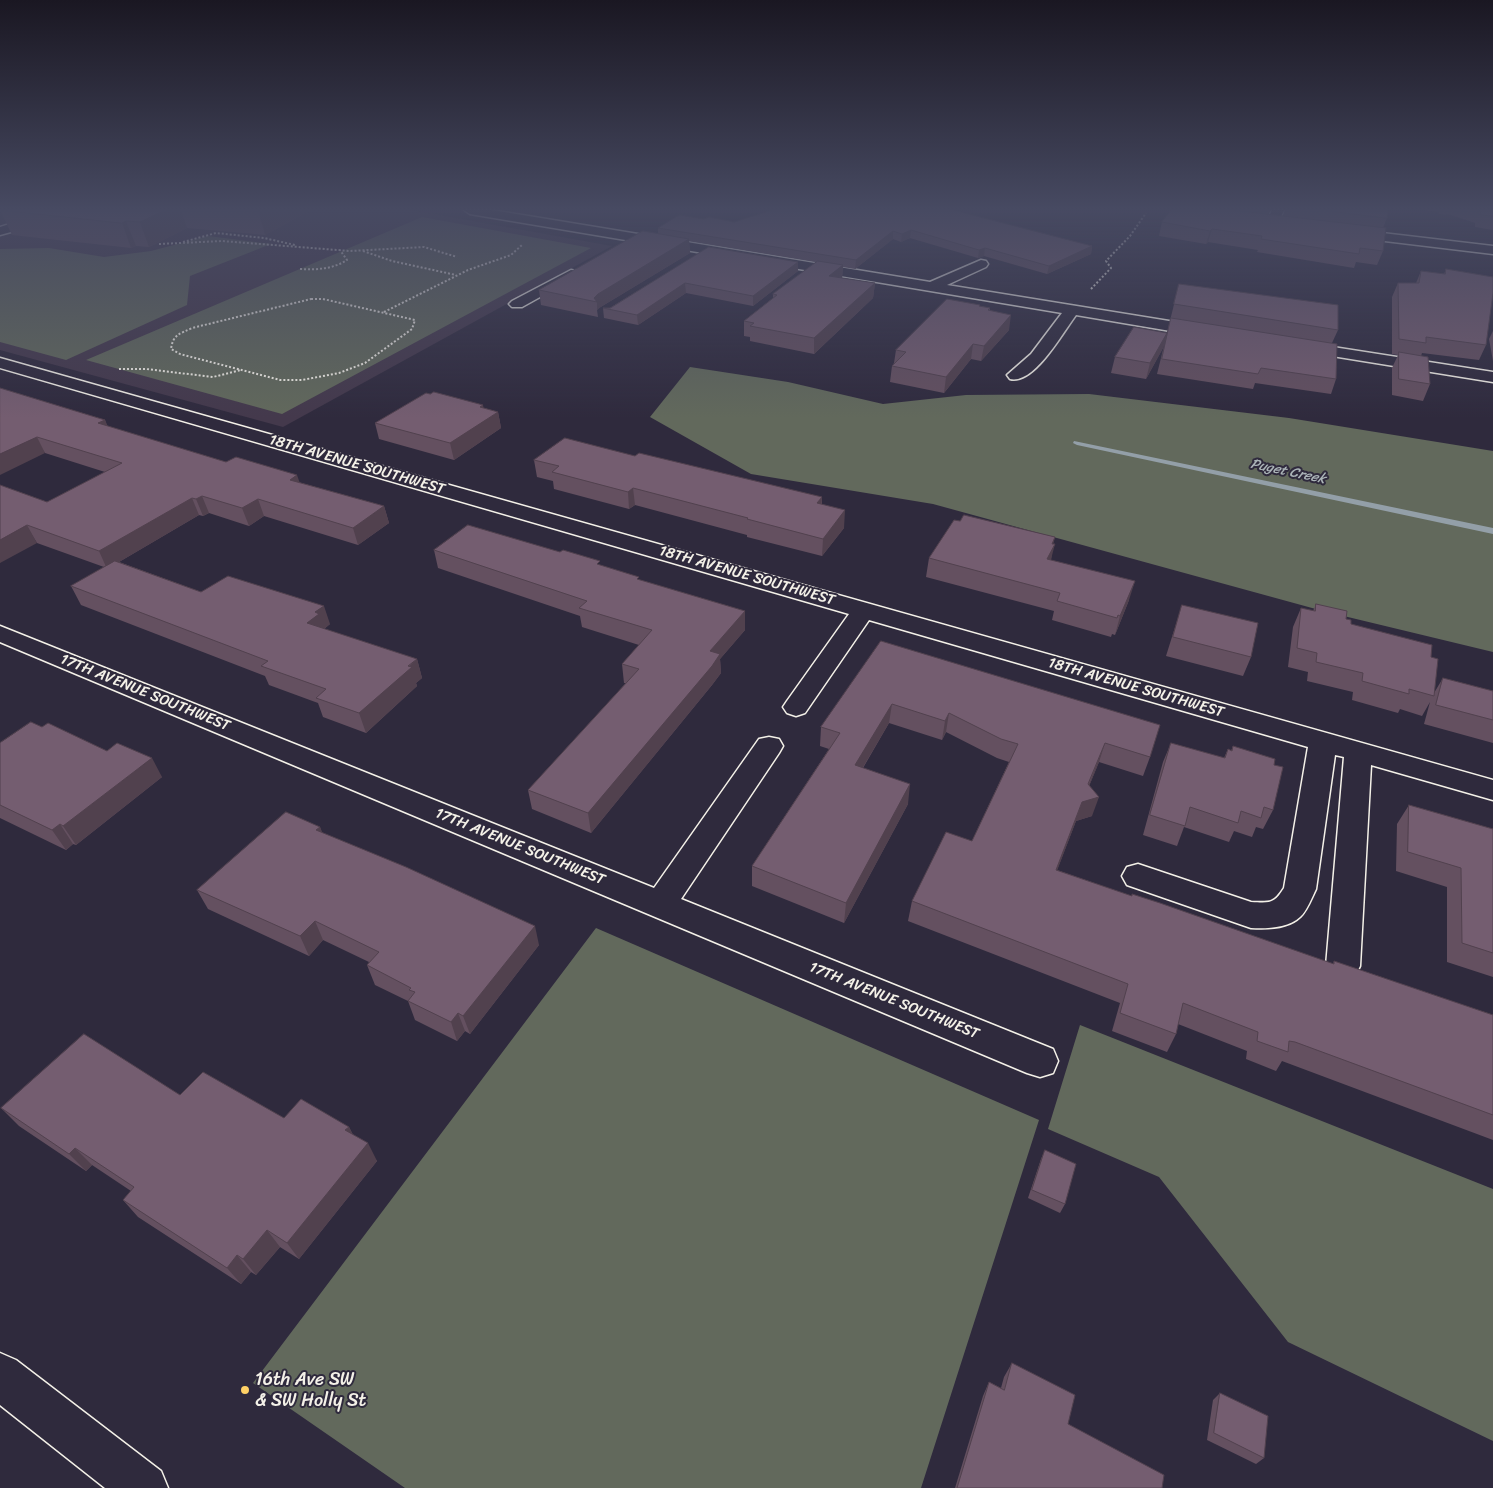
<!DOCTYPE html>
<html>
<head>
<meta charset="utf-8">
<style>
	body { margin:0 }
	canvas { display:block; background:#2f2a3d }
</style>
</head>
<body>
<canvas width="1493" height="1488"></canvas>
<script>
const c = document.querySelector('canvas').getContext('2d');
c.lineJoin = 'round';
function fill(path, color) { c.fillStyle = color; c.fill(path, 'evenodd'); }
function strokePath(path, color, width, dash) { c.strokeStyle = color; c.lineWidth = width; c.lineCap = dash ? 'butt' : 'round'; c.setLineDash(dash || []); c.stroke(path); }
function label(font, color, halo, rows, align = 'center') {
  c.font = font + ' Sriracha,sans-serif'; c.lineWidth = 4; c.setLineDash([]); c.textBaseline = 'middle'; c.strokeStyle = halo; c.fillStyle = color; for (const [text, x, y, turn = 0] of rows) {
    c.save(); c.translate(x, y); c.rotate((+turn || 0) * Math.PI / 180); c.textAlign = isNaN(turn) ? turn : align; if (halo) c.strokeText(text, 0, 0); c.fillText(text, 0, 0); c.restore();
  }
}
fill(new Path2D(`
	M0,210H411L612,246L283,427L0,350Z`), '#44394c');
fill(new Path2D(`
	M422,217L591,248L282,414L86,360Z
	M208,236L271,244L190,276L187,305L66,360L0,342V249L49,248L104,257L151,251Z
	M690,367L788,382L883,404L966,395L1089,394L1289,418L1493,451V652L1323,611L933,504L751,474L650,417Z
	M596,928L1039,1120L921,1488H405L253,1383Z
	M1080,1025L1493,1189V1441L1288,1342L1159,1177L1048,1129Z`), '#62695c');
fill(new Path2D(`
	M1074,441L1493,528V534L1077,445L1073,443Z`), '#939fa8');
const minor = new Path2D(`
	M5,210H32L40,217L29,227L0,235V227L19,221L26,217L7,213Z
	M464,210H492L930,282L981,260L986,261L988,264L986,267L947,285L1206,327L1212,329L1214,332L1212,335L1206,337L1076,315C1063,332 1034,385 1010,379L1007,375L1031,354L1062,313L470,214Z
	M1272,210H1284L1277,226L1272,227L1266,223Z
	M571,270L576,271L578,274L576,277L522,307H512L509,304L512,301Z
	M1301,342L1493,372V382L1295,350L1293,347L1295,344Z
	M0,358L1493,780V800L1371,765L1360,966L1355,976L1343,980L1331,976L1326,966L1344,757L1335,755L1316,889C1312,897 1307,911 1300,917C1289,928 1266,929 1251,928L1127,885L1122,876L1127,867L1138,864L1251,902C1270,903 1274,904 1284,888L1308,747L869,620L805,713L796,716L787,713L783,707L787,701L849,614L0,368Z
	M0,626L654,888L759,739L769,737L779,739L783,746L779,753L681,899L1053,1049L1058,1061L1053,1073L1040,1077L1027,1073L0,642Z
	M0,1353L16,1360L161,1471L168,1488H105L0,1405Z`);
const major = new Path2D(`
	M1348,229L1493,246V254L1343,236L1341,233Z`);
strokePath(minor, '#f4f1e8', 3);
strokePath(major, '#f4f1e8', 3);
strokePath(new Path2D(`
	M183,242L216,233L264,238L295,245
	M159,244L222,241L350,251L424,247L457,257
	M363,251L392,261L456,275
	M300,269C317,270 333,269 347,260L340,250
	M1091,289L1111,268L1106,261L1130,236L1146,213
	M311,299H323L415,320L412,329L365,363L339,373L302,380H280L180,354L171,349C173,334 180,334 192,328Z
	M384,312L468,270L511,255L523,244
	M119,369H146L213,377L241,370`), '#f4f1e8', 2, [2, 2]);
fill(minor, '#2f2a3d');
fill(major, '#2f2a3d');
fill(new Path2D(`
	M0,210H311L265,235L187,228L149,247L136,246L131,248L12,235Z
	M772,210L1092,246L1091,254L1047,274L984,256L978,258L910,238L901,242L893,239L855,269L843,267L842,278L875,283L873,298L814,354L750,341V337L744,336V321L773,298V294L816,262L689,241L690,253L599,308L597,310L598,317L541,305L539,290L658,234V228L704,219L734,222Z
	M1171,210H1271L1268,214L1283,216L1285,210H1388L1387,218L1383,228V251L1377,265L1356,262L1354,268L1257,252L1258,250L1208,242L1206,244L1159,236L1162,222Z
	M1420,210H1493V230L1475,227V223L1451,215L1439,214V212Z
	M709,247L798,262V271L753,306L686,293L638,325L604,318L603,308H610Z
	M1446,269L1486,345L1479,360L1422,353L1421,356L1430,384L1423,401L1392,395V368L1398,355L1392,354V297L1398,283H1416L1421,271L1444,274Z
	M1179,284L1338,330L1332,343L1336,379L1331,394L1255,383L1253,389L1157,374L1167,334L1163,348L1146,379L1111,373L1115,357L1167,333Z
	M980,306L990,308V311L1009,330L981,361L971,359L944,393L890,382L892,366L894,363L896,350Z
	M1493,331V361L1489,339Z
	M0,388L105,420L107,426L226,462L384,506L389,523L358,545L264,516L249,526L209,513L203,516L199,515L119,562L201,592L330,624L324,629L417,659L422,678L416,683L417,686L366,733L323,717L318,703L269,685L265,676L81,605L71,586L104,567L37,543L0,485L47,502L105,472L45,453Z
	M484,408L498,412L501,428L454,460L379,439L375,423Z
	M635,456L822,497V504L844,528L822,556L747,537V535L635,505L629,509L554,489L553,481L537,477L534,460Z
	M1053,544L1051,560L1129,600L1115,635L1112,634L1111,637L1052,620L1054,611L926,577L929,558Z
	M434,550L560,552L601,566L640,580L745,611V630L720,659L721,673L712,685L591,833L532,809L528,790L626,683H624L622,664L639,645L582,627L580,616L438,568Z
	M1316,604L1346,619L1351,624L1431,657L1434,693L1443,678L1493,691V743L1424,724L1430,702L1422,716L1400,709L1398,713L1352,700L1353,692L1307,681L1308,672L1288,667L1293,627L1301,608L1313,611Z
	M1182,605L1251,657L1243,676L1166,656Z
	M881,641L1150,757L1143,776L1099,762L1089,786L1092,816L1076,821L1057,870L1131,896L1333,964L1334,961L1493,1015V1140L1282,1061L1276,1071L1246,1059L1247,1051L1178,1024L1176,1034L1167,1052L1112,1031L1120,1003L908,921L912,901L972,841L1009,762L997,758L946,732L942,740L889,723L863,768L908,804L844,923L752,886V866L829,749L820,746L821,727Z
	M42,727L162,777L76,845L73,844L66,850L0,818V743Z
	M1171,743L1224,758L1228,749L1231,751L1233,746L1274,765L1273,810L1263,829L1256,827L1252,837L1234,831L1229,842L1184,827L1177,846L1143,835L1163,762Z
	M1409,805L1493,829V977L1447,962V887L1396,871L1397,824Z
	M320,827L322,833L539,945L470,1034L465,1031L457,1041L415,1020L408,1001L375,985L367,965L369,962L323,940L309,956L208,909L197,890Z
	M180,1095L284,1118L349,1127L353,1135L377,1161L299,1259L280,1247L256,1275L251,1272L241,1284L138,1217L123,1200L131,1191L92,1165L86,1171L19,1126L1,1108Z
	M1045,1150L1065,1204L1060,1213L1028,1198L1041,1159Z
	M1012,1363L1068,1424L1162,1488H955L983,1396L989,1382L1001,1388L1004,1377Z
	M1220,1393L1264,1458L1256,1464L1207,1440L1213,1400Z`), '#645060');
fill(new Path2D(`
	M165,210H181L187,228L149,247L140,222Z
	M258,210H311L265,235Z
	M126,221L136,246L131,248L122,223Z
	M1212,229L1208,242L1206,244L1210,231Z
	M911,230L910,238L901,242L902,234Z
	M893,231V239L855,269L856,260Z
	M689,239L690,253L599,308L597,310V302L594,298L598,294Z
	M1092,246L1091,254L1047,274L1049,266Z
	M985,248L984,256L978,258L979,250Z
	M798,262V271L753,306V296Z
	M843,265L842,279L829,276Z
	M685,283L686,293L638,325L637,315Z
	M875,283L873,298L814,354V338Z
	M1011,315L1009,330L981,361L984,346Z
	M1167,333L1163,348L1146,379L1150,363Z
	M973,344L971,359L944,393L946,377Z
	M483,405L486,420L498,412L501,428L454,460L450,443L480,407Z
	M105,420L112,436L98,423Z
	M37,437L45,453L0,475V454Z
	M297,475L303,492L290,480Z
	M633,488L635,505L629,509L628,492Z
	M202,496L209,513L203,516L196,499Z
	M822,497L821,514L817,503Z
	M192,498L199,515L107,569L99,551Z
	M258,499L264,516L249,526L242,508Z
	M384,506L389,523L358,545L353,528Z
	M845,510L844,528L822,556L823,539Z
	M27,525L37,543L0,563V540Z
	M1055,537L1052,549L1055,544L1050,563L1047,559L1052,544Z
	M1135,581L1129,600L1115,635L1120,616Z
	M324,606L330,624L324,629L307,623L315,612Z
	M745,611V630L720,659L721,673L712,685L591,833L588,813L710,651Z
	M417,659L422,678L416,683L417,686L366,733L359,713Z
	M892,704L889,723L853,784L855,765Z
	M949,713L946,732L942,740L945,721Z
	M1105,743L1099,762L1083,801L1099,797L1092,816L1076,821L1050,889L1056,870Z
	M152,758L162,777L76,845L63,826Z
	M910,784L908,804L844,923L846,903Z
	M60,824L73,844L66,850L52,830Z
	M320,827L328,846L316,830Z
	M315,921L323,940L309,956L300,936Z
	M535,926L539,945L470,1034L463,1016Z
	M458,1013L465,1031L457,1041L451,1022Z
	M349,1127L358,1145L345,1130Z
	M368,1143L377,1161L299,1259L287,1243Z
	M75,1148L92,1165L86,1171L69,1154Z
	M267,1230L280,1247L256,1275L243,1259Z
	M237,1255L251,1272L241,1284L227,1268Z`), '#51414e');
const building = new Path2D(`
	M0,210H165L140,222L126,221L122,223Z
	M772,210H953L1092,246L1049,266L985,248L979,250L911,230L902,234L893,231L856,260L658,228L679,215L704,219L709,217L734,222Z
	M1171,210H1232L1386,228L1383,251L1360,248L1359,254L1261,239L1262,236L1212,229L1210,231L1162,222Z
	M1321,210H1388L1387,218Z
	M1479,210H1493V216L1481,215L1480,210Z
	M643,231L689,239L598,294L594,298L597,302L539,290Z
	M709,247L798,262L753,296L685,283L637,315L603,308H610Z
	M818,261L843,265L829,276L875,283L814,338L750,326L754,323L744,321L777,295L773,294Z
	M1446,269L1493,277V293L1486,345L1426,337V343L1399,339L1398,283H1419L1421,271L1445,274Z
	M1179,284L1338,305V330L1174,304Z
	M947,299L980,305L979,306L990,308L988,310L1011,315L984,346L973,344L946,377L892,366L906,352L896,350Z
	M1171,318L1337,344L1336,379L1261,368L1258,374L1162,359Z
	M1134,327L1167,333L1150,363L1115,357Z
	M1399,352L1428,357L1430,384L1399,379Z
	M0,388L105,420L98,423L226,462L236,457L297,475L290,480L384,506L353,528L258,499L242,508L202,496L196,499L192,498L99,551L27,525L0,540V485L47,502L122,463L37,437L0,454Z
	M434,392L483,405L480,407L498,412L450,443L375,423L426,393L430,394Z
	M565,438L635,456L639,453L822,497L817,503L845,510L823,539L747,519L748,518L633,488L628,492L552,472L559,466L534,460Z
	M964,515L1055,537L1052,544H1055L1047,559L1135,581L1120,616L1118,615L1117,618L1057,601L1060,593L929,558L954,520L960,521Z
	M468,525L560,552L563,550L600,561L597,564L639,577L637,579L745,611L710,651L720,654L712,666L588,813L528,790L639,669L622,664L652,630L579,608L587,601L434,550Z
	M115,561L201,592L228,576L324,606L315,612L319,614L307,623L417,659L408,666L412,667L359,713L316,698L326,689L261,666L268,661L71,586Z
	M1316,604L1347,611L1346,619L1351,620V624L1432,645L1431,657L1438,659L1434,696L1409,689V694L1362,681L1363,673L1316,662L1317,653L1297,648L1301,608L1315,611Z
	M1182,605L1258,623L1251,657L1173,637Z
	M881,641L1160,725L1150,757L1105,743L1088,784L1099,797L1082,802L1056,870L1132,896V894L1160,903L1334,964V961L1493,1015V1115L1295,1042L1289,1041L1288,1052L1257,1041L1258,1032L1183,1003L1176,1034L1120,1013L1128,984L912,901L946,832L972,841L1018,744L1001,739L949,713L945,721L892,704L855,765L910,784L846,903L752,866L840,733L821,727Z
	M1443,678L1493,691V720L1436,705Z
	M31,722L42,727L48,723L107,751L117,743L152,758L63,826L60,824L52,830L0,805V743Z
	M1171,743L1225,758L1228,749L1232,751L1233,746L1275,759L1274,765L1283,767L1273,810L1264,807L1261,818L1241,811L1238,823L1190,807L1185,826L1150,815Z
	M1409,805L1493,829V953L1462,943L1461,868L1408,852Z
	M286,812L320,827L316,830L406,867L535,926L463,1016L458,1013L451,1022L408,1001L415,992L409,990L411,988L367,965L379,952L315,921L300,936L197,890Z
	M84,1034L180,1095L203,1072L284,1118L301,1099L349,1127L345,1130L368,1143L287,1243L267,1230L243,1259L237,1255L227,1268L123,1200L134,1187L75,1148L69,1154L1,1108Z
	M1045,1150L1076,1164L1065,1204L1032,1190Z
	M1012,1363L1075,1395L1068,1424L1164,1475L1162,1488H957L989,1382L1004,1390Z
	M1220,1393L1268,1416L1264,1458L1214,1433Z`);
fill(building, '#745d70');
strokePath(building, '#51414e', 1);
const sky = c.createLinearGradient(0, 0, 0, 418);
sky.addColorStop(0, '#1a1722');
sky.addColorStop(0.5, '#474a62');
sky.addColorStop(1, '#474a6200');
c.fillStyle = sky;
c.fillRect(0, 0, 1493, 418);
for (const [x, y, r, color] of [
	[245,1390,5,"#ffd166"]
]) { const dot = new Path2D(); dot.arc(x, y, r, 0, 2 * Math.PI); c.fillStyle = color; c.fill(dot); strokePath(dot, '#2f2a3d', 2); }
label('italic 14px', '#abb4b8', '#2f2a3d', [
	["Puget Creek",1288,472,12]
]);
label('15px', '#f4f1e8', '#2f2a3d', [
	["18TH AVENUE SOUTHWEST",357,465,16],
	["18TH AVENUE SOUTHWEST",747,576,16],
	["18TH AVENUE SOUTHWEST",1136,688,16],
	["17TH AVENUE SOUTHWEST",145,693,22],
	["17TH AVENUE SOUTHWEST",520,847,22],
	["17TH AVENUE SOUTHWEST",894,1001,22]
]);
label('18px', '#f4f1e8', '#2f2a3d', [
	["16th Ave SW",255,1380],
	["& SW Holly St",255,1401]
], 'left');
</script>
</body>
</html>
